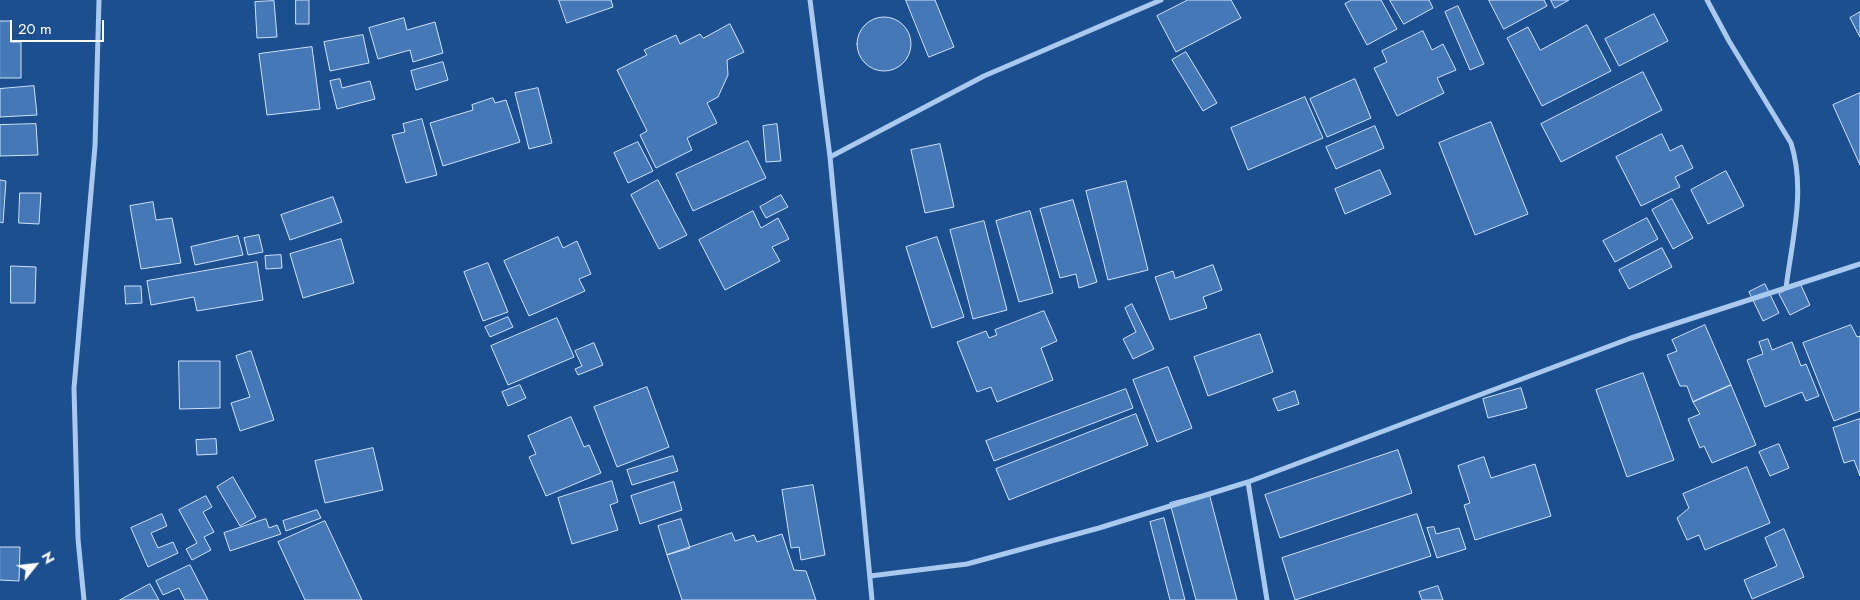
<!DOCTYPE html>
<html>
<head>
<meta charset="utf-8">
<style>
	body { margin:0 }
	#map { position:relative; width:1860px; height:600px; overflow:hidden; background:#1b4f8f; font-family:Jost,sans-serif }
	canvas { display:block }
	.north { position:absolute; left:10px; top:540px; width:50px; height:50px; -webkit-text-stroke:4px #1b4f8f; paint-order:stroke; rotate:61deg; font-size:14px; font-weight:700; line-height:20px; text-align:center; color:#fff }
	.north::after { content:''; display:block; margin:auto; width:18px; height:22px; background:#fff; clip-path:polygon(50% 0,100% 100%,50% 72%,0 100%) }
	.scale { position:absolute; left:10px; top:20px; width:94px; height:22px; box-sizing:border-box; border:2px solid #fff; border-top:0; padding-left:6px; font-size:15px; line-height:18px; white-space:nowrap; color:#fff; -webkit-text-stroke:4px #1b4f8f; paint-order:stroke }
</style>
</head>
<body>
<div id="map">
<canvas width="1860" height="600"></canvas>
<div class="north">N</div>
<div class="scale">20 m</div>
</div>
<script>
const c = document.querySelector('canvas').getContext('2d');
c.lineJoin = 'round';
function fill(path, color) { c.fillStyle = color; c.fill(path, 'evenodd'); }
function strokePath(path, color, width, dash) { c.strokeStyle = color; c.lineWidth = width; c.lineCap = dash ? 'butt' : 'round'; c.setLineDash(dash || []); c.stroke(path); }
const building = new Path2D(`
	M296,0H309V24H296Z
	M559,0H611L613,7L567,23Z
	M906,0H935L954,47L929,57Z
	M1188,0H1231L1241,18L1176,52L1157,16Z
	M1352,0H1381L1397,29L1367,45L1345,4Z
	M1390,0H1429L1433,8L1404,24Z
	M1489,0H1544L1547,6L1504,29Z
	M1551,0H1569L1555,8Z
	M274,1L277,37L257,38L255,2Z
	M1458,6L1484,64L1470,70L1445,12Z
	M1860,12V37L1850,18Z
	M1654,14L1668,41L1619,66L1605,39Z
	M857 44a27 27 0 1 1 54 0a27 27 0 1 1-54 0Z
	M404,18L407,30L435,22L443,53L413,62L410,50L378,59L369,28Z
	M0,21H11V42H21V78H0Z
	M730,24L744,52L727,60L728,75L718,97L707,103L717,123L687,138L692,150L656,168L640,135L647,131L617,70L647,55L644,50L676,35L680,44L700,34L703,38Z
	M1587,25L1611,71L1542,106L1507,38L1528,27L1540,50Z
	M1423,31L1432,50L1443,44L1456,70L1437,78L1444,93L1397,116L1374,68L1387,62L1382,51Z
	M363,35L369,63L330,71L324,42Z
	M312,47L320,109L267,115L259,54Z
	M1186,52L1217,103L1203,111L1172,60Z
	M443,62L448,80L416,90L411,71Z
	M1643,72L1662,110L1561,162L1541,124Z
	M340,79L342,88L370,81L375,99L337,109L330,81Z
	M1355,79L1371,118L1327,137L1310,99Z
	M34,86L37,115L0,117V89Z
	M538,88L552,143L529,149L515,93Z
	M1860,93V165L1833,105Z
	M1305,97L1323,138L1248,170L1231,128Z
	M493,98L495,103L506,100L520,142L443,166L430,123L473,110L472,105Z
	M422,119L437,175L406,183L392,135L405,132L403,124Z
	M1491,122L1528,214L1475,235L1439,143Z
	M36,124L38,155L0,156V125Z
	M777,124L781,161L766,162L763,126Z
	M1375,126L1384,148L1336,169L1326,147Z
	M1662,134L1670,151L1682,145L1693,168L1675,177L1680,187L1641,206L1616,157Z
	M748,141L766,178L693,211L676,174Z
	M638,142L653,171L628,183L614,153Z
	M940,144L954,207L925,213L911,150Z
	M1380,170L1391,194L1345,214L1335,189Z
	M1726,171L1744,206L1708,224L1691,190Z
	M0,180L6,181L3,223L0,222Z
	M658,180L687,235L659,249L631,195Z
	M1126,181L1148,270L1108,280L1086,191Z
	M20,193H41L39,224L19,223Z
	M781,195L788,207L766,218L760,207Z
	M333,197L342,222L290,240L281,215Z
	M1672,199L1693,238L1673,249L1652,210Z
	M1073,200L1097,282L1079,288L1076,274L1060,278L1040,209Z
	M153,202L156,220L172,218L181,263L141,269L130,206Z
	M753,211L761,228L778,218L789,239L772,247L780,261L725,290L699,240Z
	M1030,211L1053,293L1019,302L996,221Z
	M1647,218L1658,239L1615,262L1603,241Z
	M984,221L1007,310L973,319L950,230Z
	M259,235L263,252L248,255L244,238Z
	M238,236L243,255L195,265L191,247Z
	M558,237L563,248L577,241L591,274L579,279L585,291L529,316L504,261Z
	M937,237L964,317L932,328L906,247Z
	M341,239L354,283L303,298L290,254Z
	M1662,248L1672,267L1629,289L1619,270Z
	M281,255L282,268L266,269L265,256Z
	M257,262L263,300L197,311L194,297L151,305L147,281Z
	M488,263L508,312L483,321L464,272Z
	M1213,265L1222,290L1203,297L1207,308L1170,320L1155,277L1173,271L1175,278Z
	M11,266L36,267L35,303H11Z
	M1800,283L1810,305L1790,315L1779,294Z
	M1765,284L1779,313L1763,321L1749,292Z
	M125,286H141L142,303L126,304Z
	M1132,304L1154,349L1133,359L1123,339L1136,332L1125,308Z
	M1044,311L1057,341L1041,348L1053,380L997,402L991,387L977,392L957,342L986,331L989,338L997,335L995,330Z
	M508,317L513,327L490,337L485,327Z
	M557,318L574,357L508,385L491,346Z
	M1705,325L1731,385L1693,402L1687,386H1680L1667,355L1677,351L1672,340Z
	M1851,325L1857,337L1860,336V411L1834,421L1803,343Z
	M1260,334L1273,372L1208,396L1194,357Z
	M1768,339L1772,350L1792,342L1801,366L1806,364L1819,396L1806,401L1802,392L1765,407L1747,360L1763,354L1759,342Z
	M594,343L603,365L578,375L575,369L582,366L575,351Z
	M251,351L274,420L240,431L231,403L250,397L236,356Z
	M179,361H220V408L180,409Z
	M1168,367L1192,428L1157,442L1133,380Z
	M1643,373L1674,460L1627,477L1596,390Z
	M520,385L526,398L508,406L502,392Z
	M1731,385L1756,445L1712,463L1704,446L1700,448L1688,419L1700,414L1693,402Z
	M647,387L669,447L617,467L594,407Z
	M1521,388L1527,408L1488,418L1483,399Z
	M1126,389L1133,408L994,461L986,441Z
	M1295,391L1299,404L1278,411L1273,399Z
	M1136,414L1148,445L1009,500L996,469Z
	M571,417L584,447L589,445L601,473L546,496L529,457L536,454L528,436Z
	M1860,419V476L1854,460L1844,463L1833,428Z
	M216,439L217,454L197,455L196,440Z
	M1779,444L1789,468L1770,476L1759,452Z
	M373,448L383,490L325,503L315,461Z
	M1398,450L1412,493L1280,538L1265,495Z
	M673,456L678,471L632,485L627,470Z
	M1484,457L1491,478L1535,464L1551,516L1475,540L1464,505L1470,503L1458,466Z
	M1747,467L1770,523L1705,550L1699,535L1687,540L1677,518L1689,508L1683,494Z
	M233,477L256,517L240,526L217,487Z
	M612,481L618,502L610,505L618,530L572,544L558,498Z
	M674,482L682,510L640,524L631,496Z
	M813,485L825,555L801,560L799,547L791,548L782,490Z
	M1209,493L1237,600H1196L1170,503Z
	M206,496L212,507L203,512L214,532L204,537L211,550L192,560L186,549L197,543L179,510Z
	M317,510L321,518L286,531L283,521Z
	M162,514L167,526L151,533L158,548L173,542L178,553L148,567L131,528Z
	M1417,514L1431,556L1295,600L1282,558Z
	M1164,518L1185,600H1170L1150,522Z
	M266,519L269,528L277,525L281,534L230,551L224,533Z
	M681,519L690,548L667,555L658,526Z
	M325,521L362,600H305L278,542Z
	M1434,527L1436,534L1459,528L1466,549L1437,558L1427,528Z
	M1784,529L1804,577L1752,599L1744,580L1777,566L1765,538Z
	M732,533L735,541L754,535L757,542L782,534L794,570L806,571L816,600H682L667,555Z
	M0,547H20L19,581L0,580Z
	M190,565L208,600H185L179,588L163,595L156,581Z
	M150,584L159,600H120Z
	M1438,586L1443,600H1422L1419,592Z`);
fill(building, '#4478b7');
strokePath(building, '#cfe3fa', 1);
strokePath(new Path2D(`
	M810,0L830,157L872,600
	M1707,0L1729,41L1791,143C1806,190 1792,240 1786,288
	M830,157L984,76L1161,0
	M1248,482L1267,600
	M870,576L967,564L1099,528L1248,482L1631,338L1860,264
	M84,600L78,539L74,388L95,146L99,0`), '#a9c9ee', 5);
</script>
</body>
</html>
